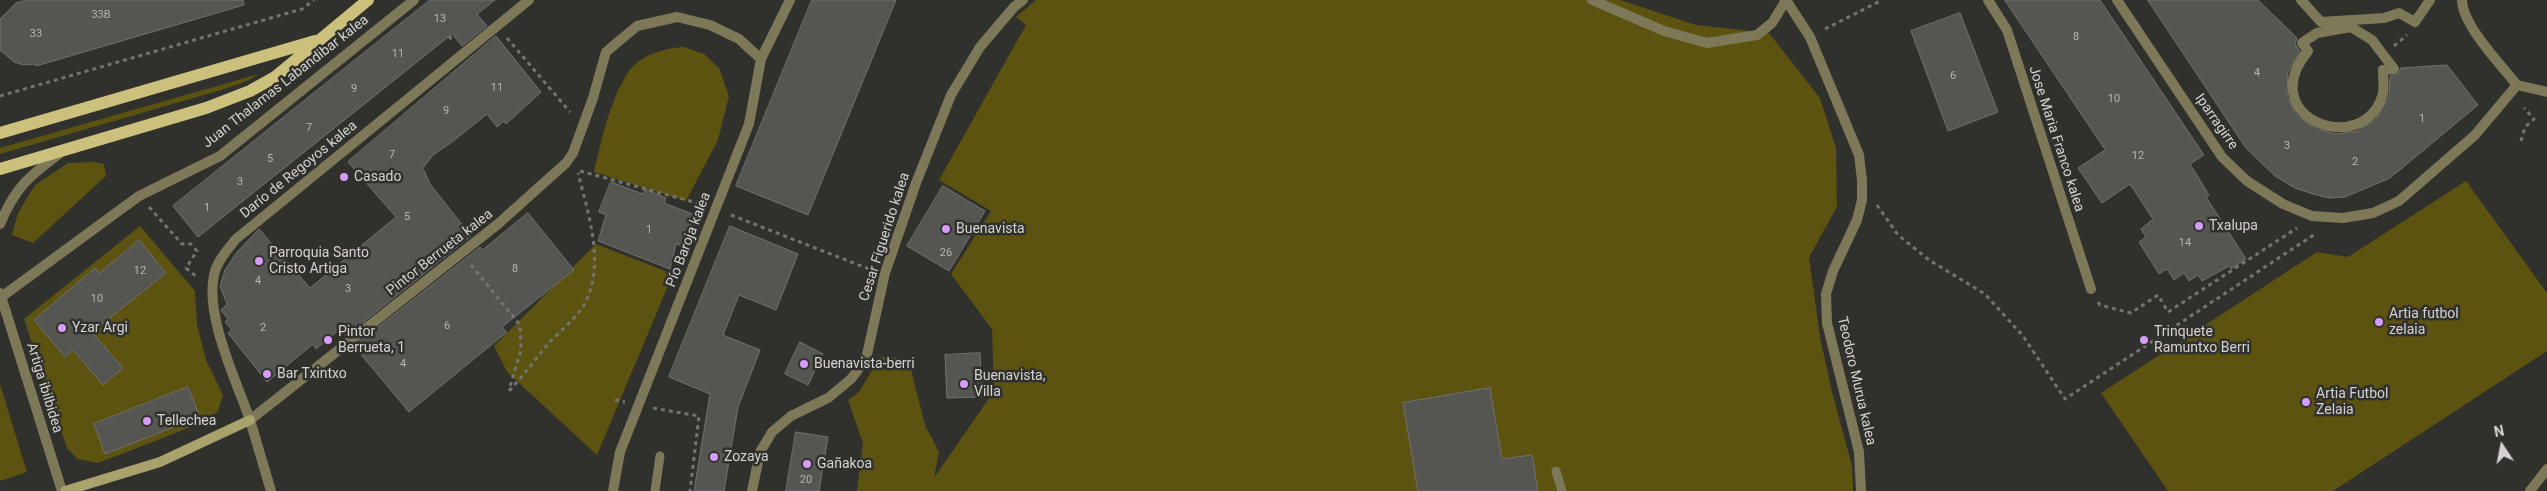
<!DOCTYPE html>
<html>
<head>
<meta charset="utf-8">
<style>
	body { margin:0 }
	#map { position:relative; width:2547px; height:491px; overflow:hidden; background:#30302d; font-family:Roboto,sans-serif }
	canvas { display:block }
	.north { position:absolute; left:2477px; top:421px; width:50px; height:50px; -webkit-text-stroke:4px #30302d; paint-order:stroke; rotate:349deg; font-size:14px; font-weight:700; line-height:20px; text-align:center; color:#d4d3d1 }
	.north::after { content:''; display:block; margin:auto; width:18px; height:22px; background:#d4d3d1; clip-path:polygon(50% 0,100% 100%,50% 72%,0 100%) }
</style>
</head>
<body>
<div id="map">
<canvas width="2547" height="491"></canvas>
<div class="north">N</div>
</div>
<script>
const c = document.querySelector('canvas').getContext('2d');
c.lineJoin = 'round';
function fill(path, color) { c.fillStyle = color; c.fill(path, 'evenodd'); }
function strokePath(path, color, width, dash) { c.strokeStyle = color; c.lineWidth = width; c.lineCap = dash ? 'butt' : 'round'; c.setLineDash(dash || []); c.stroke(path); }
function label(font, color, halo, rows, align = 'center') {
  c.font = font + ' Roboto,sans-serif'; c.lineWidth = 5; c.setLineDash([]); c.textBaseline = 'middle'; c.strokeStyle = halo; c.fillStyle = color; for (const [text, x, y, turn = 0] of rows) {
    c.save(); c.translate(x, y); c.rotate((+turn || 0) * Math.PI / 180); c.textAlign = isNaN(turn) ? turn : align; if (halo) c.strokeText(text, 0, 0); c.fillText(text, 0, 0); c.restore();
  }
}
fill(new Path2D(`
	M1036,0H1620L1696,25L1769,33L1820,98L1836,148L1837,207L1809,257L1820,337L1832,392L1852,466L1853,491H857L863,443L848,400L859,392L880,357L908,358L925,425L939,452L934,478L994,391L992,329L951,274L991,211L939,180L1026,25L1016,17Z
	M684,47L704,54L719,68L729,96L718,140L686,201L594,172C601,141 610,101 627,74C638,56 664,48 684,47Z
	M259,74L247,81L221,90L0,154V148Z
	M95,162L104,164L106,176L33,243L12,235L18,213L35,185L68,163Z
	M2466,181L2547,293V351L2333,491H2168L2101,393L2317,252L2348,257Z
	M140,226L195,291L197,324L206,360L223,395L218,411L204,422L98,463L78,459L67,448L24,319ZM138,240L166,273L143,292L115,259ZM95,268L100,325L70,289ZM59,299L91,336L65,357L34,320ZM188,387L200,417L105,454L94,424Z
	M596,244L673,274L597,455L507,372L494,346Z
	M0,384L27,472L0,481Z`), '#5c5311');
const building = new Path2D(`
	M27,0H243L244,5L36,66L35,64L24,65L14,62L0,50V19L16,3Z
	M430,0H495L477,14L487,26L462,46L452,34L198,237L173,206Z
	M812,0H896L808,215L736,186Z
	M2005,0H2100L2204,155L2190,164L2209,195L2206,197L2246,259L2231,269L2229,266L2202,281L2198,275L2189,281L2184,273L2174,280L2167,269L2159,274L2139,242L2146,237L2141,229L2153,219L2130,184L2102,203L2078,168L2105,150Z
	M2148,0H2258L2297,38L2295,44L2300,52L2288,72L2287,96L2297,116L2317,129L2336,134L2357,131L2376,119L2389,96L2390,76L2398,74L2401,68L2447,65L2478,105L2390,178L2345,197L2329,198L2313,194L2295,188L2275,176L2246,148Z
	M1960,13L1998,112L1948,131L1911,31Z
	M496,36L541,92L506,124L504,121L497,127L487,114L452,142L433,155L423,168L430,184L471,236L346,336L340,329L316,349L313,344L267,382L228,333L232,330L225,322L228,319L221,310L227,304L220,286L225,270L237,252L259,229L310,288L396,217L348,162Z
	M611,182L643,194L645,189L666,198L664,203L695,215L683,246L676,244L670,269L598,241L606,215L599,212Z
	M943,186L985,211L949,271L907,246Z
	M528,213L574,270L502,327L507,332L409,412L354,346L480,247L482,250Z
	M730,226L798,254L776,310L739,295L723,335L760,350L738,407L724,491H694L710,394L669,377Z
	M139,240L166,273L92,332L123,368L103,385L73,350L65,357L34,320L95,268L99,273Z
	M800,342L823,354L808,385L785,374Z
	M980,353L982,397L947,398L945,355Z
	M188,387L200,417L105,454L94,424Z
	M1490,388L1502,459L1532,455L1538,491H1418L1403,403Z
	M796,432L828,437L819,491H786Z`);
fill(building, '#555552');
strokePath(building, '#72716e', 1);
strokePath(new Path2D(`
	M1825,29L1882,0
	M449,36L453,42
	M507,38L570,112
	M2394,46L2407,35
	M0,96L302,9L314,0
	M2521,141L2525,127L2534,119L2524,108
	M580,171L701,204
	M1877,205L1898,235L1929,260L1985,294L2023,336L2065,399L2315,234
	M149,207L182,244H191L197,251L186,268L198,278
	M731,215L869,269
	M471,265L520,325L521,350L509,390
	M2098,302L2100,305L2131,313L2158,295L2168,312L2297,228
	M509,391C523,376 535,360 548,344C559,332 580,315 586,301C605,262 588,213 578,173
	M615,400L625,402
	M653,408L699,416L690,491`), '#737370', 3, [4, 4]);
strokePath(new Path2D(`
	M1556,471L1562,491
	M655,491L660,456`), '#7d7958', 9);
strokePath(new Path2D(`
	M2301,0L2321,22L2384,18L2399,13L2415,22L2430,0
	M2351,27L2372,40L2394,69L2383,70C2383,77 2384,86 2383,93C2366,160 2252,119 2308,51L2302,43L2317,33Z`), '#7d7958', 10);
strokePath(new Path2D(`
	M1592,0L1664,31L1707,43L1757,35L1772,23L1786,0
	M1988,0L2007,30L2091,289
	M0,298L139,196L220,156L414,0
	M271,491L250,420L498,224L566,163L573,153L593,98L606,52L637,26L677,17L710,25L739,39L761,59
	M613,491L620,452L749,124L761,59L790,0
	M752,491L760,452L772,432L791,416L828,398L851,379L866,359L885,273L916,183L951,95L980,47L1014,7L1023,0`), '#7d7958', 10);
strokePath(new Path2D(`
	M1786,0L1810,37L1859,155L1862,180V200L1857,220L1833,271L1826,294L1827,323L1859,452L1861,491
	M2117,0L2222,157L2247,181L2283,204L2312,216L2343,218L2373,213L2399,201L2475,135L2517,85
	M2462,0C2462,25 2502,66 2517,85
	M2517,85L2547,92
	M0,224C15,188 28,177 59,154
	M0,293L62,491
	M250,420C236,380 205,316 214,275C217,261 228,249 236,239L529,0
	M2530,491L2547,469`), '#7d7958', 10);
strokePath(new Path2D(`
	M65,491L160,462L250,420`), '#a9a26c', 10);
strokePath(new Path2D(`
	M0,133L315,41
	M0,169L206,108L250,91L275,77L368,0`), '#cbc17c', 12);
for (const [x, y, r, color] of [
	[344,177,5,"#d59cfb"],
	[2199,226,5,"#d59cfb"],
	[946,229,5,"#d59cfb"],
	[259,261,5,"#d59cfb"],
	[2379,322,5,"#d59cfb"],
	[62,328,5,"#d59cfb"],
	[328,340,5,"#d59cfb"],
	[2144,340,5,"#d59cfb"],
	[804,364,5,"#d59cfb"],
	[267,374,5,"#d59cfb"],
	[964,384,5,"#d59cfb"],
	[2306,402,5,"#d59cfb"],
	[147,421,5,"#d59cfb"],
	[714,457,5,"#d59cfb"],
	[807,464,5,"#d59cfb"]
]) { const dot = new Path2D(); dot.arc(x, y, r, 0, 2 * Math.PI); c.fillStyle = color; c.fill(dot); strokePath(dot, '#30302d', 2); }
label('11px', '#b4b4b1', null, [
	["33B",101,15],
	["13",440,19],
	["33",36,34],
	["8",2076,37],
	["11",398,54],
	["4",2257,73],
	["6",1953,76],
	["11",497,88],
	["9",354,89],
	["10",2114,99],
	["9",446,111],
	["1",2422,119],
	["7",309,128],
	["3",2287,146],
	["7",392,155],
	["12",2138,156],
	["5",270,159],
	["2",2355,162],
	["3",240,182],
	["1",207,208],
	["5",407,217],
	["1",649,230],
	["14",2185,243],
	["26",946,253],
	["8",515,269],
	["12",140,271],
	["4",258,281],
	["3",348,289],
	["10",97,299],
	["6",447,326],
	["2",263,328],
	["4",403,364],
	["20",806,480]
]);
label('14px', '#d4d3d1', '#30302d', [
	["Juan Thalamas Labandibar kalea",286,82,-38],
	["Iparragirre",2216,122,55],
	["Jose Maria Franco kalea",2056,139,72],
	["Darío de Regoyos kalea",299,170,-39],
	["Cesar Figuerido kalea",885,237,-72],
	["Pío Baroja kalea",689,240,-69],
	["Pintor Berrueta kalea",440,253,-38],
	["Teodoro Murua kalea",1856,381,77],
	["Artiga ibilbidea",44,388,73]
]);
label('14px', '#d4d3d1', '#30302d', [
	["Casado",354,177],
	["Txalupa",2209,226],
	["Buenavista",956,229],
	["Parroquia Santo",269,253],
	["Cristo Artiga",269,269],
	["Artia futbol",2389,314],
	["zelaia",2389,330],
	["Yzar Argi",72,328],
	["Pintor",338,332],
	["Berrueta, 1",338,348],
	["Trinquete",2154,332],
	["Ramuntxo Berri",2154,348],
	["Buenavista-berri",814,364],
	["Bar Txintxo",277,374],
	["Buenavista,",974,376],
	["Villa",974,392],
	["Artia Futbol",2316,394],
	["Zelaia",2316,410],
	["Tellechea",157,421],
	["Zozaya",724,457],
	["Gañakoa",817,464]
], 'left');
</script>
</body>
</html>
